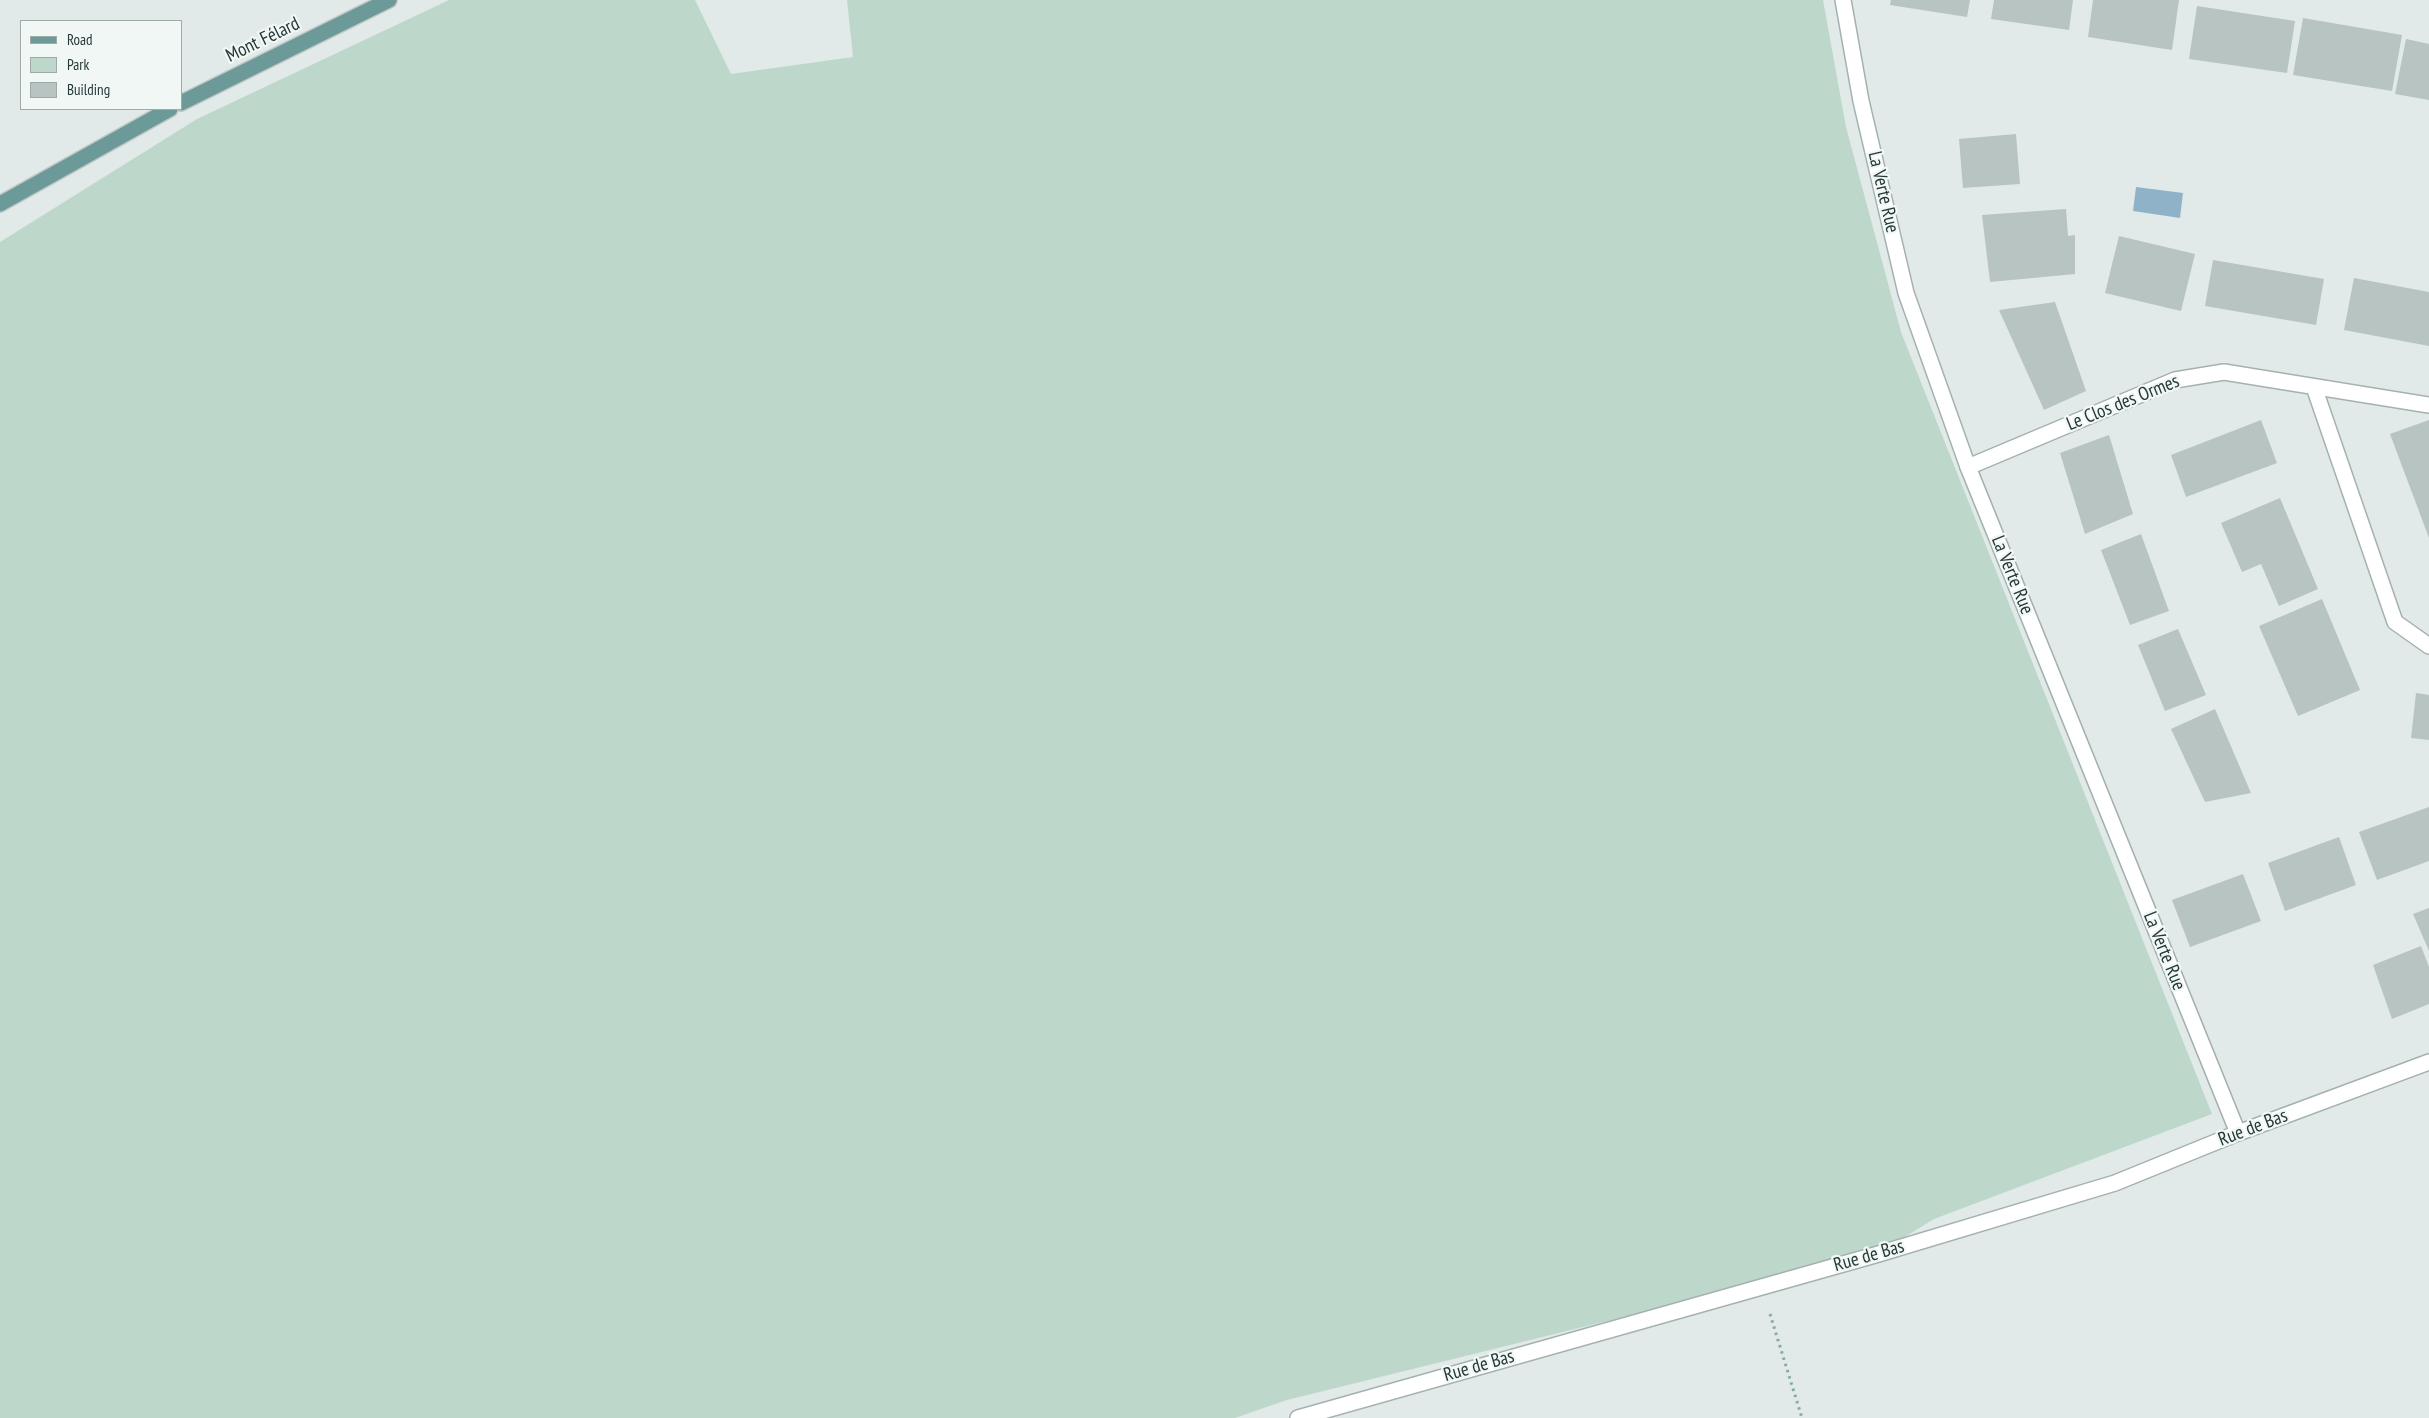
<!DOCTYPE html>
<html>
<head>
<meta charset="utf-8">
<style>
	body { margin:0 }
	#map { position:relative; width:2429px; height:1418px; overflow:hidden; background:#e1eae8; font-family:"PT Sans Narrow",sans-serif }
	canvas { display:block }
	.legend { position:absolute; left:20px; top:20px; width:162px; height:90px; box-sizing:border-box; background:#f1f7f5; border:1px solid #9faba9; margin:0; padding:6px 9px; list-style:none; font-size:15px; color:#243838 }
	.legend li { display:flex; align-items:center; gap:10px; height:25px }
	.legend b { width:25px; border:1px solid #9faba9 }
</style>
</head>
<body>
<div id="map">
<canvas width="2429" height="1418"></canvas>
<ul class="legend">
<li><b style="height:6px;background:#6c9a99"></b>Road</li>
<li><b style="height:14px;background:#bdd8cb"></b>Park</li>
<li><b style="height:14px;background:#b7c4c2"></b>Building</li>
</ul>
</div>
<script>
const c = document.querySelector('canvas').getContext('2d');
c.lineJoin = 'round';
function fill(path, color) { c.fillStyle = color; c.fill(path, 'evenodd'); }
function strokePath(path, color, width, dash) { c.strokeStyle = color; c.lineWidth = width; c.lineCap = dash ? 'butt' : 'round'; c.setLineDash(dash || []); c.stroke(path); }
function label(font, color, halo, rows, align = 'center') {
  c.font = font + ' "PT Sans Narrow",sans-serif'; c.lineWidth = 4.5; c.setLineDash([]); c.textBaseline = 'middle'; c.strokeStyle = halo; c.fillStyle = color; for (const [text, x, y, turn = 0] of rows) {
    c.save(); c.translate(x, y); c.rotate((+turn || 0) * Math.PI / 180); c.textAlign = isNaN(turn) ? turn : align; if (halo) c.strokeText(text, 0, 0); c.fillText(text, 0, 0); c.restore();
  }
}
fill(new Path2D(`
	M449,0H695L731,74L853,57L847,0H1823L1846,127L1901,332L2212,1114L1934,1219L1875,1255L1287,1400L1235,1418H0V242L197,119Z`), '#bdd8cb');
fill(new Path2D(`
	M2136,187L2183,193L2180,218L2133,211Z`), '#90b2c8');
fill(new Path2D(`
	M1891,0H1970L1967,17L1890,5Z
	M1994,0H2073L2069,30L1991,19Z
	M2093,0H2179L2172,50L2088,37Z
	M2197,6L2295,21L2287,73L2189,59Z
	M2303,18L2402,35L2392,91L2293,75Z
	M2406,39L2429,44V100L2395,94Z
	M2016,134L2020,184L1963,188L1959,139Z
	M2066,209L2068,236L2075,235V274L1990,282L1982,215Z
	M2119,236L2195,254L2181,311L2105,293Z
	M2213,260L2324,279L2316,325L2205,306Z
	M2354,278L2429,292V346L2344,330Z
	M2055,302L2086,391L2044,410L1999,310Z
	M2261,420L2277,463L2186,497L2171,455Z
	M2429,420V538L2390,434Z
	M2109,435L2133,514L2085,534L2060,453Z
	M2280,498L2318,589L2279,606L2261,564L2242,572L2221,523Z
	M2141,534L2169,611L2130,625L2101,550Z
	M2322,599L2360,690L2298,716L2259,626Z
	M2178,629L2206,695L2165,711L2138,645Z
	M2416,693L2429,695V740L2411,738Z
	M2215,709L2251,793L2205,802L2171,729Z
	M2429,807V861L2377,880L2359,832Z
	M2339,837L2356,885L2285,911L2268,863Z
	M2243,874L2261,921L2190,947L2172,900Z
	M2429,908V951L2413,914Z
	M2421,946L2429,967V1004L2392,1019L2373,965Z`), '#b7c4c2');
const lane = new Path2D(`
	M2314,387L2395,622L2429,646
	M1968,467L2175,380L2224,372L2429,405`);
const street = new Path2D(`
	M1843,0L1861,101L1906,293L1968,467L2238,1133
	M1298,1418L1875,1255L2115,1183L2238,1133L2429,1062`);
const primary = new Path2D(`
	M181,103L389,0
	M0,204L170,109`);
strokePath(lane, '#a5b1b0', 18);
strokePath(street, '#a5b1b0', 18);
strokePath(primary, '#c2c7c7', 18);
strokePath(new Path2D(`
	M1770,1314L1802,1418`), '#86a9a7', 3, [2.5, 4]);
strokePath(lane, '#fff', 15);
strokePath(street, '#fff', 15);
strokePath(primary, '#6c9a99', 15);
label('19px', '#243838', '#f1f7f5', [
	["Mont Félard",263,40,-26],
	["La Verte Rue",1883,192,77],
	["Le Clos des Ormes",2123,403,-22],
	["La Verte Rue",2012,575,68],
	["La Verte Rue",2164,951,68],
	["Rue de Bas",2253,1128,-21],
	["Rue de Bas",1869,1256,-16],
	["Rue de Bas",1479,1366,-16]
]);
</script>
</body>
</html>
